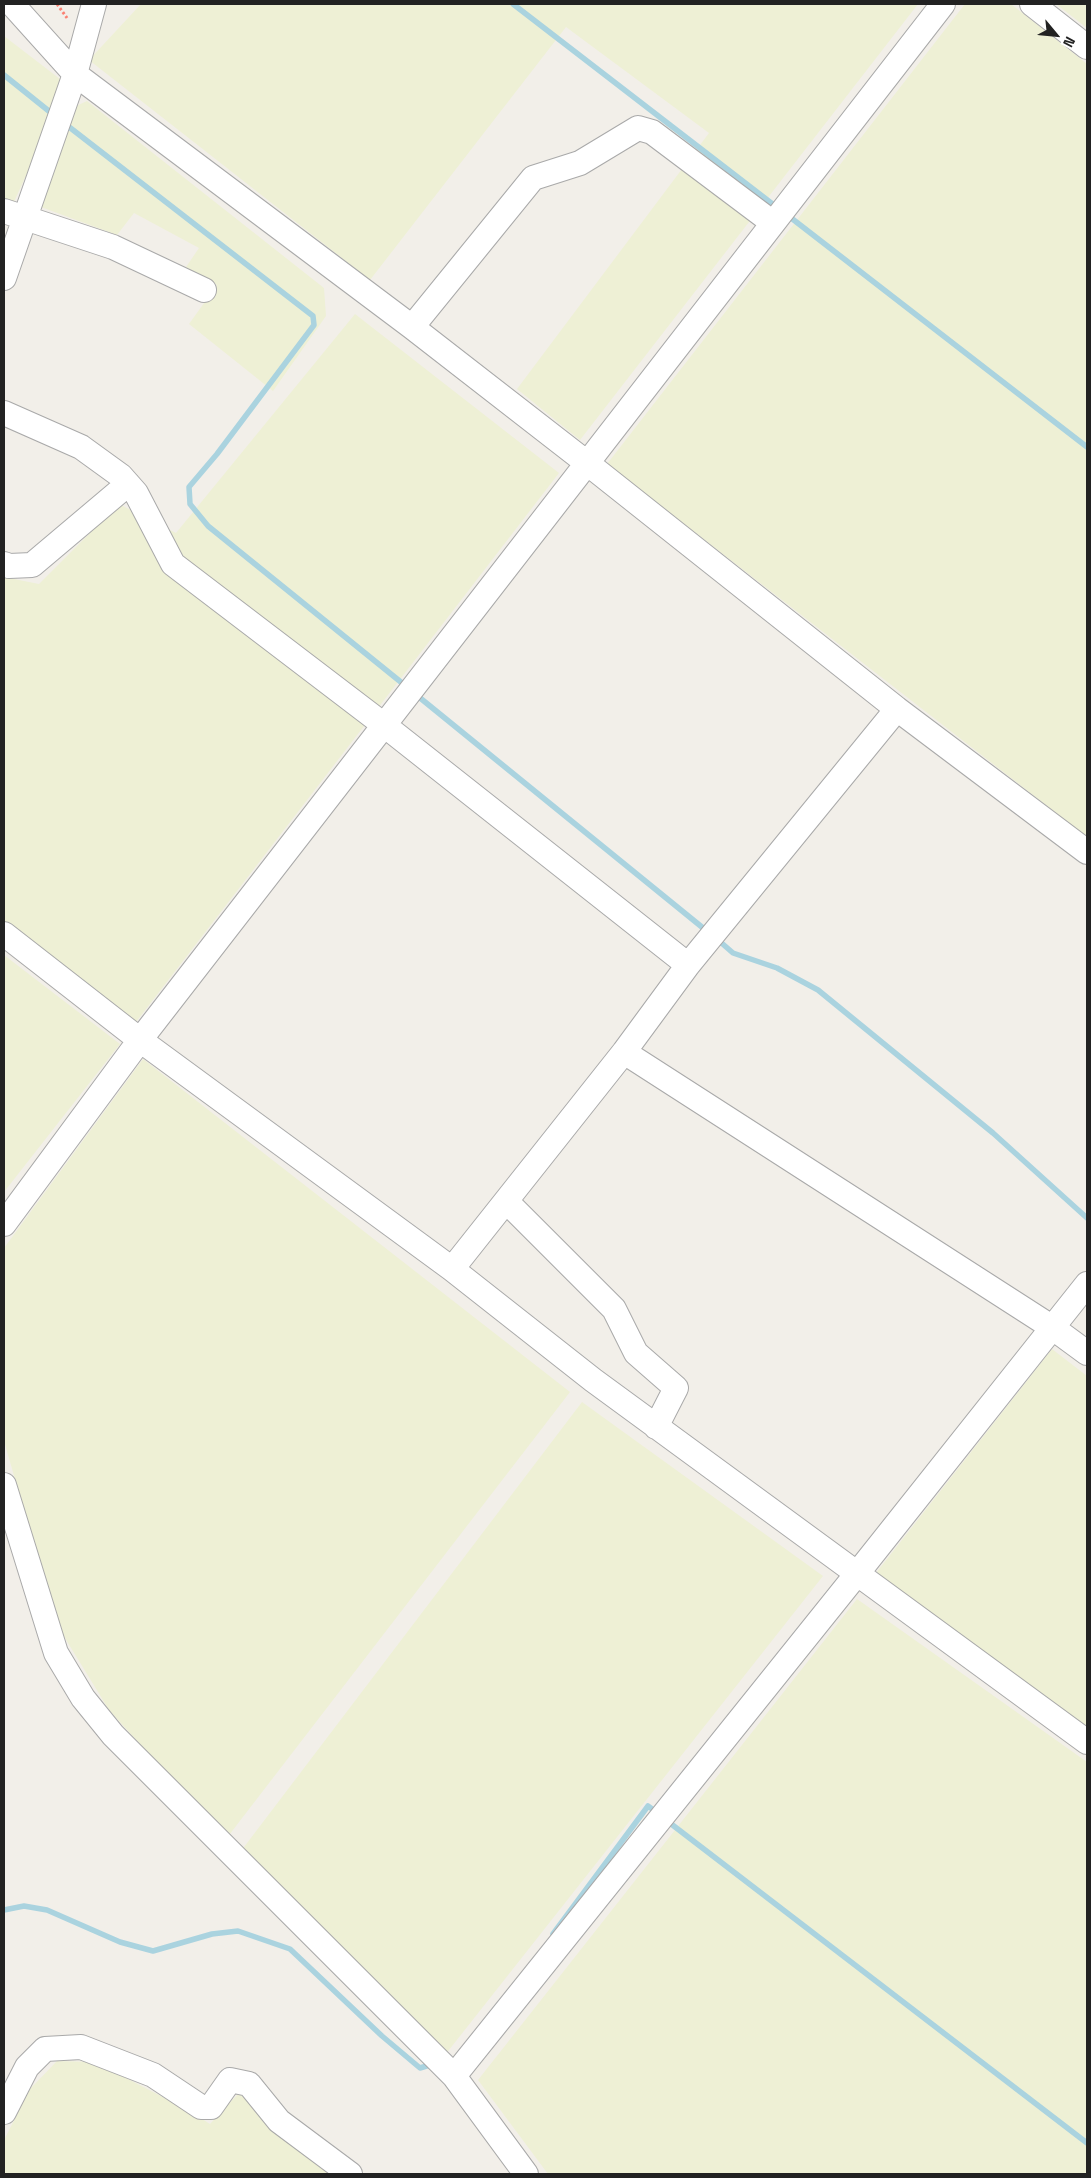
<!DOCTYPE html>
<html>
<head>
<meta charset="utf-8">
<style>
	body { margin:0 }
	#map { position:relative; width:1091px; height:2178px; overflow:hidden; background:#f2efe9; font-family:"Space Grotesk",sans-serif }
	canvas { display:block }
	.frame { position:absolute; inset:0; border:5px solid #222; pointer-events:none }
	.north { position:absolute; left:1031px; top:10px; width:50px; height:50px; -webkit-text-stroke:4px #fff; paint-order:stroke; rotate:118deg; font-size:14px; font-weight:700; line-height:20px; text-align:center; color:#222 }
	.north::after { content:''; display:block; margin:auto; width:18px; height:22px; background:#222; clip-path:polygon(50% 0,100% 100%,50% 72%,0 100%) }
</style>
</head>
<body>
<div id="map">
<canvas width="1091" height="2178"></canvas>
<div class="frame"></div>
<div class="north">N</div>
</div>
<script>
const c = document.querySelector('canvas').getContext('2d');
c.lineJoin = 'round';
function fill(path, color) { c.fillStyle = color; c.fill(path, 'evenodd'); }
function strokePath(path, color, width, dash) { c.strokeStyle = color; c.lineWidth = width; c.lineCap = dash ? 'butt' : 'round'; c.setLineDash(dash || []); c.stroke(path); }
fill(new Path2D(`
	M141,4H918L580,440L517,389L709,133L566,27L370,280L89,60Z
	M965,4H1011L1087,64V837L607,464Z
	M1056,4H1087V28Z
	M4,36L60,79L40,145L13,204L4,201Z
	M87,101L324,288L326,316L273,391L189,324L217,285L186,267L199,248L134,213L117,235L41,207L74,107Z
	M355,314L559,473L136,1022L4,921V577L39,584L119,504L176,533Z
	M4,955L120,1044L4,1192Z
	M143,1059L570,1392L226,1839L109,1710L57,1625L4,1441V1248Z
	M1052,1349L1087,1376V1732L876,1573Z
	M582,1402L823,1576L445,2055L241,1851Z
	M857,1599L1087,1762V2174H548L478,2080Z
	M57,2061L95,2062L188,2110L210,2124L239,2093L286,2139L332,2174H4V2140L30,2089Z`), '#eef0d5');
strokePath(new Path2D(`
	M513,4L779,209
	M4,75L55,116
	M64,123L313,316L314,325L217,454L189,487L190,504L208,526L407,687
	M786,214L1087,447
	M414,693L708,932
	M717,939L733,953L777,968L818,990L993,1133L1087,1218
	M666,1820L1087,2143
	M4,1910L24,1906L47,1910L120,1942L153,1951L212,1934L238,1931L290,1949L382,2036L420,2068L433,2064
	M553,1934L648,1806L659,1814`), '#aad3df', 5.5);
const minor = new Path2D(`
	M12,4L75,74L412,327L587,463L897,709L1087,852
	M1032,4L1087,47
	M4,211L113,247L204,290
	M4,278L75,74L94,4
	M412,327L533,178L580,163L638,128L652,132L773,223
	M4,413L81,447L121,476L136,493L173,564L384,725L688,965
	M4,564L9,566L32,565L128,484
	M4,934L140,1040L452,1269L593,1380L1087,1742
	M624,1052L1053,1328L1087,1353
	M506,1201L614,1309L636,1353L676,1388L656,1427
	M4,1224L140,1040L943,4
	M452,1269L624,1052L688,965L897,709
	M4,1485L56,1653L83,1698L113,1735L454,2076L526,2174
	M454,2076L856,1575L1087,1284
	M4,2112L27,2067L45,2049L81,2047L153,2075L201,2107H211L230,2080L249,2084L279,2121L350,2174`);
strokePath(minor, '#a9a9a9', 26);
strokePath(new Path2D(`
	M57,4L67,18`), '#fa8072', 3, [2.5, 2.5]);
strokePath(minor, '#fff', 24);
</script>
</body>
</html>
